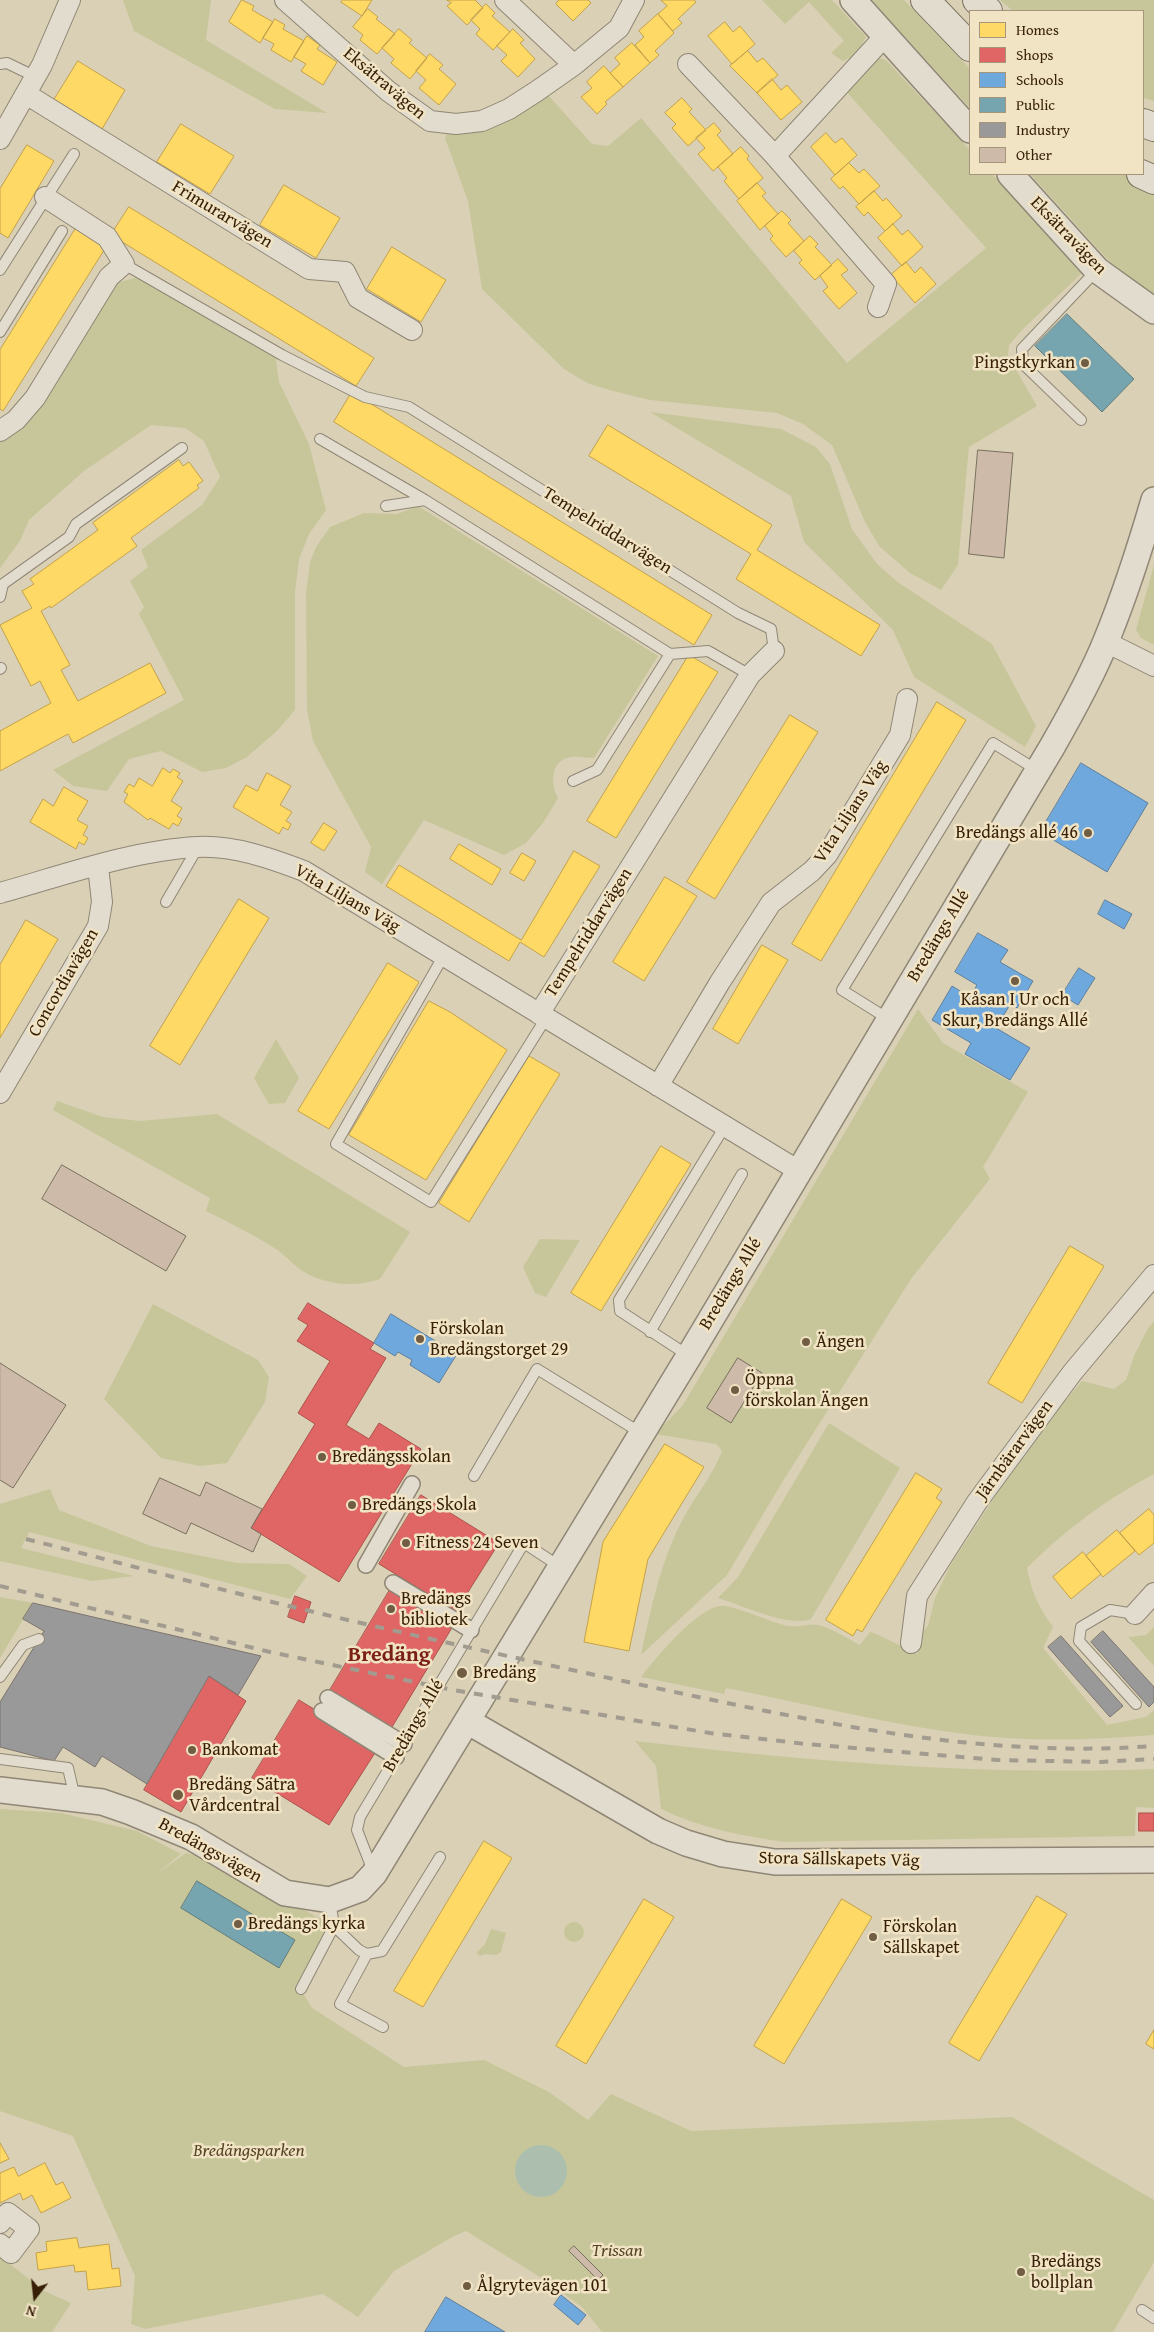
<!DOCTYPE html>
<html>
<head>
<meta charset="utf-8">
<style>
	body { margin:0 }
	#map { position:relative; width:1154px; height:2332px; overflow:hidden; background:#dad0b5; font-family:"Gentium Book Plus",serif }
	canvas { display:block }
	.legend { position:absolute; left:969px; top:10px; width:175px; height:165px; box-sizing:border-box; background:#f1e4c5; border:1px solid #a79579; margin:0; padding:6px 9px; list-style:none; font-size:15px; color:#371f06 }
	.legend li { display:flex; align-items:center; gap:10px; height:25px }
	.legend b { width:25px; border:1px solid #a79579 }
	.north { position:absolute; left:10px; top:2272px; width:50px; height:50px; -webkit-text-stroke:4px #f1e4c5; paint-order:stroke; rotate:196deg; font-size:14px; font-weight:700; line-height:20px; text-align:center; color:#371f06 }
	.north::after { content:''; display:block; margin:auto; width:18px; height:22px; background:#371f06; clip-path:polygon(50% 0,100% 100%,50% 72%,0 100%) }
</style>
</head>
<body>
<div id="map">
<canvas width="1154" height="2332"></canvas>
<ul class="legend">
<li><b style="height:14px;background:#ffd966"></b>Homes</li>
<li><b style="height:14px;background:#e06666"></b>Shops</li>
<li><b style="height:14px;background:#6fa8dc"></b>Schools</li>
<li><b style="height:14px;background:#76a5af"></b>Public</li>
<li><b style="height:14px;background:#999"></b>Industry</li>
<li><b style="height:14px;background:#cdbaa9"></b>Other</li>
</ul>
<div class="north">N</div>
</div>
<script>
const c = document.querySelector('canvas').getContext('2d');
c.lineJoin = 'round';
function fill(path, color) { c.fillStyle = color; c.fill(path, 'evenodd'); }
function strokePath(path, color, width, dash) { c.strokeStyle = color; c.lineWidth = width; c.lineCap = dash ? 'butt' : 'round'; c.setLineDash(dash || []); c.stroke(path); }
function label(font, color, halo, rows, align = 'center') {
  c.font = font + ' "Gentium Book Plus",serif'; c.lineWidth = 5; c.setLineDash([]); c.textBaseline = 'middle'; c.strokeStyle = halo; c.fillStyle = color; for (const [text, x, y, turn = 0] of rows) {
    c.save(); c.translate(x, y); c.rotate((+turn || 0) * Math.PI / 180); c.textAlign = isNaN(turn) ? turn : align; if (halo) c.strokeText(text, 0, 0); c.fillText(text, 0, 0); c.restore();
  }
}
fill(new Path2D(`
	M123,0H211L206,40L327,113L275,109L134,31Z
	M762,0H832L866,37L856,55L843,61L831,53L844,41L809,2L785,24Z
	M871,0H904L970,69V108Z
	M1000,0H1154V101L1143,98V11H1013Z
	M876,57L886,60L970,150V174H992L1084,271L1024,328L1009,345L1008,356L1037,406L969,447L958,565L941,590L910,573L879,546L865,522L832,445L803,424L777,413L650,400L613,391L587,383L564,369L482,289L468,201L445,138L450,127L548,95L592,144L608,146L641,118L847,363L986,248L844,89Z
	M1030,174H1130L1154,185V296L1109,261Z
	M142,276L275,354L279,382L309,444L326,510L309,534L299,559L295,592V710L277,731L247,757L226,768L202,772L161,751L129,759L107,791L73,786L53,770L184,700L139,614L144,607L130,581L148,567L141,550L202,505L220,477L204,441L185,428L151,425L84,471L29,520L20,541L0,568V439L116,283Z
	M650,412L781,429L816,447L830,464L852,529L877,564L899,583L992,644L1036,726L1025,747L914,677L893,630L804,542L791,496Z
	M418,506L658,656L594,758C587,758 578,756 571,757C549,761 551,784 558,798L543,823L526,843L504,855L424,820L382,884L365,872L371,847L313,741L307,709L306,594L310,562L316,547L330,527L364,513L397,514Z
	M1154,565V645L1141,638L1136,630Z
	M918,1009L943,1043L1028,1092L983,1167L990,1179L911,1279L783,1481L727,1575L641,1655C651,1609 661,1559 684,1517C696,1495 713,1475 722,1451L716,1444L655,1434L683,1405Z
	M276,1039L299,1078L285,1103L269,1104L254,1078Z
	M57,1101L103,1117L140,1121L217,1114L410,1232L380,1279C354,1288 324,1285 301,1270C291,1263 283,1252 271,1246C250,1233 228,1222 206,1211L210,1198L53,1110Z
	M540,1239L580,1240L546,1297L535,1293L523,1267Z
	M153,1304L258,1360L269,1377L265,1402L227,1463L200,1466L161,1458L104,1399Z
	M1154,1321V1474C1106,1499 1065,1530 1027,1568C1031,1591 1039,1608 1053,1627L1043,1648L1107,1725L1146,1717L1154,1710V1735C1093,1740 1033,1742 972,1735C890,1725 808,1704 726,1688L724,1694L641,1677C655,1659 702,1601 726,1606C746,1610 765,1620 784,1625C797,1629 809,1623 818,1625C829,1627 849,1639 860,1645L870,1632L874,1633L918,1654L916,1639L928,1626L935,1598L950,1566L1028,1445L1082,1381L1114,1389L1126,1380L1134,1356L1147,1330Z
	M829,1423L900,1468L811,1619C788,1628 742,1605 718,1598L738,1577Z
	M50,1489L59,1510L151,1546L237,1563L289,1564L307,1576L290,1599L29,1532L21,1548L134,1576L92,1581L0,1561V1504Z
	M0,1597L33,1603L0,1658Z
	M1154,1627V1666L1128,1637L1146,1635Z
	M635,1741C807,1761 981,1776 1154,1769V1808L1136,1807L1135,1836L785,1842C743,1836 700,1828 661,1809L656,1766Z
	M0,1809L61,1813L137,1831L181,1854L156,1874L186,1853L207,1858L334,1926L301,1990L312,2008L404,2067L484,2060L549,2092L588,2120L611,2094L691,2131L1012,2117L1154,2200V2262L1113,2332H602L582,2307L545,2280L466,2231L454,2236L394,2271L358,2317L323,2294L145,2329L131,2324L135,2276L73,2136L0,2111Z
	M564 1932a10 10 0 1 1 20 0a10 10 0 1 1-20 0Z
	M491,1929L506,1933L501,1952L497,1955L485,1954L480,1956L476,1953L485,1944Z
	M0,2256L44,2291L71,2303L52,2332H0Z`), '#c7c69b');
fill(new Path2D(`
	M515 2171a26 26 0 1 1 52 0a26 26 0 1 1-52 0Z`), '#acbfaf');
const homes = new Path2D(`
	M242,0L254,6L252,10L273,22L260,43L229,22Z
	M343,0H372L362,16L341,2Z
	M447,0H475L483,8L467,25L447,6L451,3Z
	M559,0H588L591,3L573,21L556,4Z
	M661,0H694L696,2L678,19L682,23L673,31L658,14L667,6Z
	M486,4L495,13L492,16L510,32L493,50L476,34L480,29L471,20Z
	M368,9L378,17L376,19L395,34L377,54L360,40L363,35L353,27Z
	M658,14L674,33L655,51L659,55L650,63L635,45L644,37L639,31Z
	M275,19L285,25L283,29L304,41L291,62L271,50L274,44L263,38Z
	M725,22L733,32L740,26L755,44L732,64L708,36Z
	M399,29L412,40L409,43L427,58L410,79L391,63L394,59L382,48Z
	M513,29L524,40L520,43L535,59L518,77L501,61L507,55L497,46Z
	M307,36L320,45L317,49L337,62L323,85L301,71L306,64L294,57Z
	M632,43L650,63L623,87L610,73L620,64L615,58Z
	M748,51L757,62L763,58L778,75L757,93L730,66Z
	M430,54L443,65L439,69L456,84L439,105L419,88L426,80L416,71Z
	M78,61L125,90L102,129L54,100Z
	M604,66L623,87L605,102L607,104L597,114L581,97L592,88L587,82Z
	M772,79L781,90L787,85L802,102L781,120L757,93Z
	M682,98L692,109L689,112L706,130L688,146L672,128L676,124L665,113Z
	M714,123L721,131L717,135L733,154L713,171L698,154L705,148L696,138Z
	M181,124L234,156L210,194L157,162Z
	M826,133L835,143L842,138L857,155L835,175L811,147Z
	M27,145L54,161L8,238L0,233V189Z
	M741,147L749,156L747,159L763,178L739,199L724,181L727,178L718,167Z
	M849,163L859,173L864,169L880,186L859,204L843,186L840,189L831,179Z
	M757,183L766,193L762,196L778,214L760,230L737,201Z
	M284,185L340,218L316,258L260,225Z
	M874,191L883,201L886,198L902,216L885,231L868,212L864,216L856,207Z
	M129,207L374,358L356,386L111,235Z
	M782,211L791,220L788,223L804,241L786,257L770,239L773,236L765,226Z
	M893,224L902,235L908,230L923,247L902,266L878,238Z
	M76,228L106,247L3,411L0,409V350Z
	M810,236L818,244L815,247L832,265L815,280L799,263L802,260L794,251Z
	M392,247L446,280L421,322L367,289Z
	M838,259L848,270L841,275L857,293L839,309L823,291L828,287L820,276Z
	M906,262L915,273L921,267L936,284L915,303L891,275Z
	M352,392L712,615L694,645L334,422Z
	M608,425L772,525L757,550L880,625L861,656L736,579L751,554L589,456Z
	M179,460L183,466L189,462L203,481L197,485L199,488L131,538L137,546L51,608L50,606L41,611L70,665L61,670L78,701L150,663L166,693L73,743L68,734L0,771V731L51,703L40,681L31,686L0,625L32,608L22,591L34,584L30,579L98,530L93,523Z
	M689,655L718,672L616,838L587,821Z
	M937,702L966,720L821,961L792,944Z
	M790,715L818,732L715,899L687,882Z
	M163,768L170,773L173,769L180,773L177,777L183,781L171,801L182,808L177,816L182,819L178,826L173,823L169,829L150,818L148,820L124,802L128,794L124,792L129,784L134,787L139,778L152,786Z
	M267,773L291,786L280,805L292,812L286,821L291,824L288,830L283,827L279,834L233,807L246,785L257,791Z
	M64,787L88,801L77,820L88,826L83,835L88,838L84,845L79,842L76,849L30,822L43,799L53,806Z
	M324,823L337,831L324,851L311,843Z
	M459,844L501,869L492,885L450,859Z
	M574,851L600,866L544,957L520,942L509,961L386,886L399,865L521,940Z
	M522,853L536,861L524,881L510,873Z
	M665,877L697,896L644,981L613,962Z
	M239,899L269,918L180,1065L150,1046Z
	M26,920L58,939L0,1038V965Z
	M762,945L788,960L738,1044L713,1029Z
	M388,963L419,982L329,1129L298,1111Z
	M429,1001L450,1012L507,1050L426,1180L349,1135Z
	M529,1056L560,1074L469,1222L439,1203Z
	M661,1146L691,1164L601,1311L571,1293Z
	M1070,1246L1104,1266L1022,1403L988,1383Z
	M665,1444L704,1467L648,1559L629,1651L584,1642L603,1542Z
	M916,1473L942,1489L936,1498L942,1502L862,1632L857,1629L853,1636L826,1620Z
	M1149,1509L1154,1515V1543L1139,1555L1120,1533Z
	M1117,1530L1135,1551L1103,1577L1086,1556Z
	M1083,1552L1101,1574L1071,1599L1053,1577Z
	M484,1841L512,1858L423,2007L394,1991Z
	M1037,1896L1067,1914L979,2061L949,2043Z
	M644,1899L674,1917L586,2064L556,2046Z
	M842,1899L872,1917L784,2064L754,2046Z
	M1154,2030V2049L1146,2044Z
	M0,2143L9,2159L0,2163Z
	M45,2163L56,2185L63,2182L71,2198L41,2213L32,2195L23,2200L20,2193L0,2203V2173L14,2167L18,2176Z
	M77,2238L79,2248L109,2244L112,2269L119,2268L121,2286L88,2290L86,2271L75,2272L74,2265L38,2270L36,2253L47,2251L46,2242Z`);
fill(homes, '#ffd966');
strokePath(homes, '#c3a149', 1);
const shops = new Path2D(`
	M308,1303L374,1343L370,1349L386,1358L346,1425L369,1439L379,1423L421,1449L339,1582L251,1528L315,1424L298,1413L330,1361L297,1341L308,1325L298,1319Z
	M421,1495L499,1543L456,1611L379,1564Z
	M391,1588L453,1626L389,1732L327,1695Z
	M295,1596L311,1602L304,1623L288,1617Z
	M209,1676L246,1701L181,1812L144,1790Z
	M299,1700L378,1748L329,1825L252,1778Z
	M1139,1813H1154V1831H1139Z`);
fill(shops, '#e06666');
strokePath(shops, '#ad5149', 1);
const schools = new Path2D(`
	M1081,763L1148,803L1107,872L1040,832Z
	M1105,900L1132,914L1124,929L1098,914Z
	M978,933L1008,950L1000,962L1033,981L1017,1008L1011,1003L996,1028L1030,1048L1010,1080L965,1054L971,1043L932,1020L952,986L970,997L977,985L955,972Z
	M1079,968L1095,978L1078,1005L1062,995Z
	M391,1314L457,1354L439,1383L410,1365L412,1360L398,1352L395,1356L374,1343Z
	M561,2295L586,2315L578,2325L554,2305Z
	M446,2297L505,2332H425Z`);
fill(schools, '#6fa8dc');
strokePath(schools, '#5e7f9c', 1);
const public = new Path2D(`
	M1067,314L1134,379L1102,412L1035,346Z
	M197,1881L295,1940L279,1968L181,1908Z`);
fill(public, '#76a5af');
strokePath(public, '#637d7c', 1);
const industry = new Path2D(`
	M33,1603L261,1656L238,1695L209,1676L147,1784L102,1756L95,1767L63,1747L54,1761L0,1747V1702L44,1631L23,1619Z
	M1103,1631L1154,1687V1702L1149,1707L1091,1642Z
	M1061,1636L1123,1706L1110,1717L1048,1647Z`);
fill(industry, '#999');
strokePath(industry, '#7c746d', 1);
const building = new Path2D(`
	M978,450L1013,453L1004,558L969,554Z
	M62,1165L186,1236L166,1271L42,1199Z
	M738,1358L762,1373L731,1423L707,1408Z
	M0,1363L66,1405L13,1488L0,1480Z
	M160,1478L200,1496L206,1482L262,1509L251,1528L261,1534L253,1552L191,1523L186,1534L143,1514Z
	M574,2246L603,2275L598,2280L569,2251Z`);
fill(building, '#cdbaa9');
strokePath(building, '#786f5e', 1);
const service = new Path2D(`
	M0,64L7,63L36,77
	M124,264L282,355L365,397L409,407L738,613L771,629L774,651
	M0,270L74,154
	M0,332L62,231
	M1081,420L1023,364L1022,349L1096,271
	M320,439L425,500L670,654
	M386,506L425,500
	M0,597L3,584L69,537L76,524L182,448
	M0,669L1,668
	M573,781L597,770L670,654L708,651L750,675
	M166,902L198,847
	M444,955L336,1144L431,1202L546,1018
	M890,1020L842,990L993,743L1037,770
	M650,1332L742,1174
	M689,1356L620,1311L619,1300L725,1126
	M474,1476L537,1369L641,1433
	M1135,1614L1110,1610L1081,1627L1079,1641L1136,1704
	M0,1677L23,1645L39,1639
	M0,1759L68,1768L75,1798
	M373,1871L357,1830L360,1817L524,1543L559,1566
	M330,1900L334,1926L359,1950L367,1954L382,1951L440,1857
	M367,1954L340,2004L383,2027
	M301,1989L334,1926
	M1142,2310L1154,2318`);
const pedestrian = new Path2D(`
	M366,1565L412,1484
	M393,1583L471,1630
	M328,1698L404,1744
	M322,1711L396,1757`);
const minor = new Path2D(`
	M285,0L388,91L430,121L456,124L482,121L509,109L537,91L574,65L619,28L634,0
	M505,0L574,65
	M688,64L775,156
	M26,94L309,269L345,272L358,298L412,330
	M0,139L42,65L70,0
	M878,307L886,284L775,156L885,36
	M0,431L16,420L35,398L109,277L124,264L107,237L45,197
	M1106,642L1154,666
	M0,893C61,876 134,850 197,847C233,845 270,858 304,871L799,1171
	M539,1014L750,675L774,651
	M658,1086L720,982L771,903L812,871L827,855L900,735L907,699
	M0,1093L98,926L102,902L98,866
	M1135,1614L1154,1593
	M911,1643L917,1596L977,1502L1072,1373L1154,1275
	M0,2223L8,2213L29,2229L11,2253L0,2244`);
const tertiary = new Path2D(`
	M853,0L970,130
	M1010,174L1097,270L1154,311
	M467,1721L658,1831L686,1843L723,1854L775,1862L1154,1860
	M0,1790L102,1802L131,1812L191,1837L285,1893L330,1900L360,1889L374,1874L689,1356L1052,747C1072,712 1091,678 1106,641C1125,595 1140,548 1154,500`);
const secondary = new Path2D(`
	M925,0L970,47
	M977,0L988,11
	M1143,123L1154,127
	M1141,174L1154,180`);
strokePath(service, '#8f8675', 12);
strokePath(pedestrian, '#8f8675', 18);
strokePath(minor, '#8f8675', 22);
strokePath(tertiary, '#8f8675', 28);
strokePath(secondary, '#786f5e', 30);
strokePath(service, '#e2dcce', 10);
strokePath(pedestrian, '#e2dcce', 15);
strokePath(minor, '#e2dcce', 20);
strokePath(tertiary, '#e2dcce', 25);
strokePath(secondary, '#e2dcce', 28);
strokePath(new Path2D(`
	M26,1539C114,1561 201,1585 289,1606C409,1635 530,1661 651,1687C817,1722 983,1759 1154,1746
	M0,1586L270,1652L453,1690L710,1733L806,1744L997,1760L1101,1762L1154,1759`), '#a29b8f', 4, [9, 9]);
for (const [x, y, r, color] of [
	[1085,363,5,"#705d43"],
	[1088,833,5,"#705d43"],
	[1015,981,5,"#705d43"],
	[420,1339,5,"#705d43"],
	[806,1342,5,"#705d43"],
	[735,1390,5,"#705d43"],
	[322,1457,5,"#705d43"],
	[352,1505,5,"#705d43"],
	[406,1543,5,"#705d43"],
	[391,1609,5,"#705d43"],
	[462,1673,6,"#705d43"],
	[192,1750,5,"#705d43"],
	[178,1795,6,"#705d43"],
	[238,1924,5,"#705d43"],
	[873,1937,5,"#705d43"],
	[1021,2272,5,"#705d43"],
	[467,2286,5,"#705d43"]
]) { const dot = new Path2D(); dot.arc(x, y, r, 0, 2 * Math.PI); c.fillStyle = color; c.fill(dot); strokePath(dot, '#f1e4c5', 2); }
label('18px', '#371f06', '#f1e4c5', [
	["Eksätravägen",384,84,40],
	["Frimurarvägen",222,215,31],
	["Eksätravägen",1068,236,46],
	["Tempelriddarvägen",607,531,32],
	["Vita Liljans Väg",851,812,-57],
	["Vita Liljans Väg",347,899,30],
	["Tempelriddarvägen",589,933,-58],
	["Bredängs Allé",939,936,-59],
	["Concordiavägen",64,983,-60],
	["Bredängs Allé",731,1284,-59],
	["Järnbärarvägen",1015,1450,-54],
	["Bredängs Allé",414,1726,-60],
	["Bredängsvägen",210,1851,29],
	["Stora Sällskapets Väg",839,1860,1]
]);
label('18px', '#371f06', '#f1e4c5', [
	["Pingstkyrkan",1075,363,"right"],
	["Bredängs allé 46",1078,833,"right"],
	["Kåsan I Ur och",1015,1000,"center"],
	["Skur, Bredängs Allé",1015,1021,"center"],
	["Förskolan",430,1329],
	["Bredängstorget 29",430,1350],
	["Ängen",816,1342],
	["Öppna",745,1380],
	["förskolan Ängen",745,1401],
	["Bredängsskolan",332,1457],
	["Bredängs Skola",362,1505],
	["Fitness 24 Seven",416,1543],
	["Bredängs",401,1599],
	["bibliotek",401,1620],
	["Bredäng",473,1673],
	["Bankomat",202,1750],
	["Bredäng Sätra",189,1785],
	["Vårdcentral",189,1806],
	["Bredängs kyrka",248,1924],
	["Förskolan",883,1927],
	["Sällskapet",883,1948],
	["Bredängs",1031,2262],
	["bollplan",1031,2283],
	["Ålgrytevägen 101",477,2286]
], 'left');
label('italic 18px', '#574626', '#f1e4c5', [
	["Bredängsparken",249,2151],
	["Trissan",617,2251]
]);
label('bold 22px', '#7a1f14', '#f1e4c5', [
	["Bredäng",389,1655]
]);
</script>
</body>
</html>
